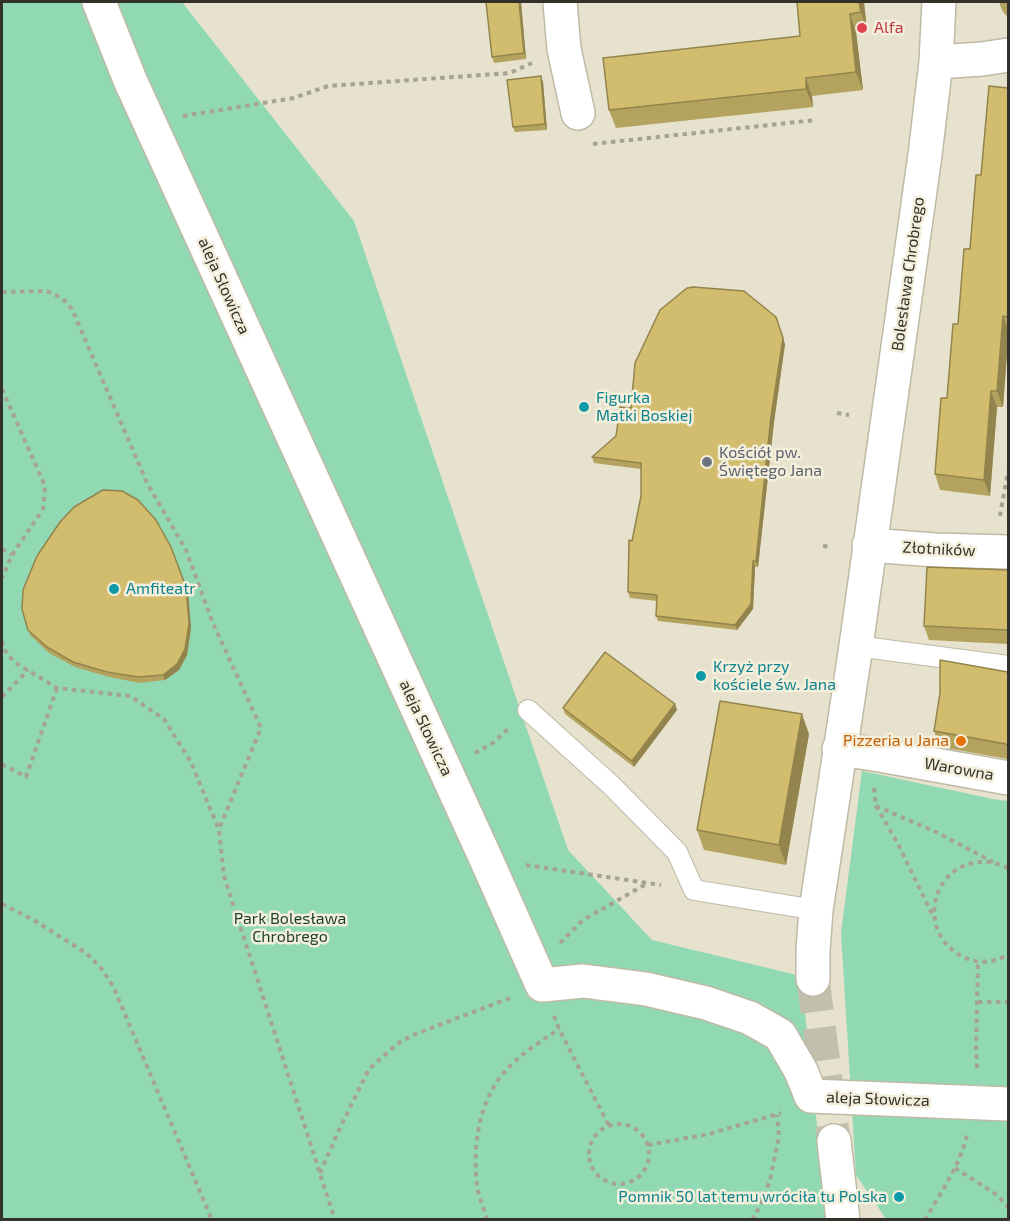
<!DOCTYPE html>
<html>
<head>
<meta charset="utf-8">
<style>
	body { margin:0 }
	#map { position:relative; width:1010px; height:1221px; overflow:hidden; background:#e7e2ce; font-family:"Exo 2",sans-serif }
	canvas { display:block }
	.frame { position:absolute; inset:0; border:3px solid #333129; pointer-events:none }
</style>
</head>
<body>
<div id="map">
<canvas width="1010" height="1221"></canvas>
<div class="frame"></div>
</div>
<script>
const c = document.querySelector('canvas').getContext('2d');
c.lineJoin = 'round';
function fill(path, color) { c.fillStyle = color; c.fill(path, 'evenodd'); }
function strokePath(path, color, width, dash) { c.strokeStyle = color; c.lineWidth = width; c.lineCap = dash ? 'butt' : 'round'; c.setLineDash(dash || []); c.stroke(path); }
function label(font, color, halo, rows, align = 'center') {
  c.font = font + ' "Exo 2",sans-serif'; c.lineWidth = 5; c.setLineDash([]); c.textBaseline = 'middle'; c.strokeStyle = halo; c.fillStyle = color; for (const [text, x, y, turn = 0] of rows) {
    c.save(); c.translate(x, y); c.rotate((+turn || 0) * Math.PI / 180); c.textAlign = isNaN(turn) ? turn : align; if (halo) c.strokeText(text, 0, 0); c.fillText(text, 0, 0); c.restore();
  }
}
fill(new Path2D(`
	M2,2H182L354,221L568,850L652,940L801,976L827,1219L2,1220Z
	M862,771L993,799L1008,801V1219H886L856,1175L841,933Z`), '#91d9b3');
strokePath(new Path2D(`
	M813,979L834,1141`), '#c3bfad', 33, [33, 16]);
const lane = new Path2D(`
	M856,646L1008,666
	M528,710L612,786L677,852L694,890L816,910`);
const street = new Path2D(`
	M99,2L130,80L486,859L542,985L583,981L646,989L706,1003L750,1018L780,1035L801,1071L811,1096L1008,1104
	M560,2L564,49L578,113
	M936,62L982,59L1008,55
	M869,545L935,550L1008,552
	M839,749L874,754L1008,778
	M813,979V950L816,910L856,646L925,155L936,62L939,2
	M834,1141L843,1220`);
strokePath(lane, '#bfbaa6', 22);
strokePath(street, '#bfbaa6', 36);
strokePath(new Path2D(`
	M183,116L294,98L328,86L510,73L532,63
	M593,144L816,120
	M2,292L47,291L62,298L72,309L147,483L186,550L212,621L261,728L219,829
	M2,389L45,486L43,509L12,555L2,578
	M837,413L849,415
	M1000,516L1008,471
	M823,546L831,547
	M2,549L12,555
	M2,641L3,648L14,662L57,688L130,696L164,719L191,762L219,830L224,876L335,1220
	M2,697L28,670
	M475,753L493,743L510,727
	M2,764L26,777L57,688
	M874,788L876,806L897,842L933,916
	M876,806L936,832L993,862
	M526,865L661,885
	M1008,868C1003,866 997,863 991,862C930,856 912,937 968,959C981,964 998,962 1008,954
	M2,904L32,919L86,953L101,968L113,986L212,1220
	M560,943L583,920L648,883
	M978,1002H1008
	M554,1016L559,1029L609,1126
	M977,1068L976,1049L978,961
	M589 1154a30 30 0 1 1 60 0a30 30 0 1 1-60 0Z
	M648,1145L709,1134L781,1113
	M955,1168L997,1195L1008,1207
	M320,1173L339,1130L369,1069L397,1044L413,1035L510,998
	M487,1220C484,1208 478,1196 477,1184C472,1142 480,1095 511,1065C525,1051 543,1040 559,1029
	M752,1220L760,1206L770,1180L779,1136L777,1115
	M925,1220C941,1192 960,1165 967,1135`), '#a7a393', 4, [4.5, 4.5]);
strokePath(lane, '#fff', 20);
strokePath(street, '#fff', 33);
fill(new Path2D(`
	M521,2L526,59L494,63L492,57Z
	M797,2H864L867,31L856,32L863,90L812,96L813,107L616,128L609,110L800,36Z
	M999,2H1008V17L1003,12Z
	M543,82L547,130L515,132L513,127Z
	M1008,88V341L1003,407H997L990,496L940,490L935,474L981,175Z
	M785,344L774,422L758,567H755L753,609L737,630L658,621L656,616L657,601L630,598L628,592L632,541L641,496V469L594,463L592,457L616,436L631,408Z
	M1008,570V644L929,640L924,626Z
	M188,592L191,628L187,655L179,670L165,680L140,683L109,677L75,667L49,653L30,635L22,609Z
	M1008,672V759L940,747L934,731Z
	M675,704L677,710L634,767L565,714L563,708Z
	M809,734L786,865L704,850L697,830L714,736Z`), '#b4a35e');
fill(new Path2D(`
	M519,2H521L526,59L524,53Z
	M859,2H864L867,31L861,12Z
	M850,14L856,32L863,90L856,72Z
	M541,76L543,82L547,130L545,124Z
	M806,78L812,96L813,107L806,89Z
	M1003,316L1008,330V341L1003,407L997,391Z
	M776,317L785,344L774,422L758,567L756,561Z
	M991,391L997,407L990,496L984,480Z
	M753,561L755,567L753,609L737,630L735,625Z
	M186,587L188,592L191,628L187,655L179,670L165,680L163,675Z
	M675,704L677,710L634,767L632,761Z
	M802,714L809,734L786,865L779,845Z`), '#92844c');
const building = new Path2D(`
	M486,2H519L524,53L492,57Z
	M797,2H859L861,12L850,14L856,72L806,78V89L609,110L603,58L800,36Z
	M541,76L545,124L513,127L507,80Z
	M989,86L1008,88V317L1003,316L997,391H991L984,480L935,474L941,398H947L953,324H958L964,249H970L976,175H981Z
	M693,287L744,291L776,317L783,338L771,416L756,561H753L751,604L735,625L656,616L657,595L628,592L629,540L632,541L641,496V463L592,457L616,436L620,407L631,408L635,363L660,310L687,288Z
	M103,490L122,491L138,500L156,520L171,547L186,587L189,623L185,649L177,664L163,675L138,677L107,672L73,662L47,647L28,630L22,609L23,590L37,556L60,522L74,507Z
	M927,567L1008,570V630L924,626Z
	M605,652L675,704L632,761L563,708Z
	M940,660L1008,672V746L1006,744L934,731L940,693Z
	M720,701L802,714L779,845L697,830Z`);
fill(building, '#d1bd6d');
strokePath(building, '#92844c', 1.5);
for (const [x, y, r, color] of [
	[862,28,6,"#e0444e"],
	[584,407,6,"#0f9aa8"],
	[707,462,6,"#6b7280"],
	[114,589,6,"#0f9aa8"],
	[701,676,6,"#0f9aa8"],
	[961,741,6,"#e8710a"],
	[899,1197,6,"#0f9aa8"]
]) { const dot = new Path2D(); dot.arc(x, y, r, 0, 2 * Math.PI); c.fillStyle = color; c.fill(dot); strokePath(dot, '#f4efdb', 2); }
label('16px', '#be3a42', '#f4efdb', [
	["Alfa",874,28]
], 'left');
label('16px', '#333129', '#f4efdb', [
	["Bolesława Chrobrego",908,274,-82],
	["aleja Słowicza",224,286,66],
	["Złotników",939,549,3],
	["aleja Słowicza",426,728,65],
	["Warowna",959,769,10],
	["aleja Słowicza",878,1099,2]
]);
label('16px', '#0d838f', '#f4efdb', [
	["Figurka",596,398],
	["Matki Boskiej",596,416],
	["Amfiteatr",126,589],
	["Krzyż przy",713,667],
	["kościele św. Jana",713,685],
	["Pomnik 50 lat temu wróciła tu Polska",887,1197,"right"]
], 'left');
label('16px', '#5b616d', '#f4efdb', [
	["Kościół pw.",719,453],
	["Świętego Jana",719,471]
], 'left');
label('16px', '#c56008', '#f4efdb', [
	["Pizzeria u Jana",949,741]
], 'right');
label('16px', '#1a3f2d', '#f4efdb', [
	["Park Bolesława",290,919],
	["Chrobrego",290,937]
]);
</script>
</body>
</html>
